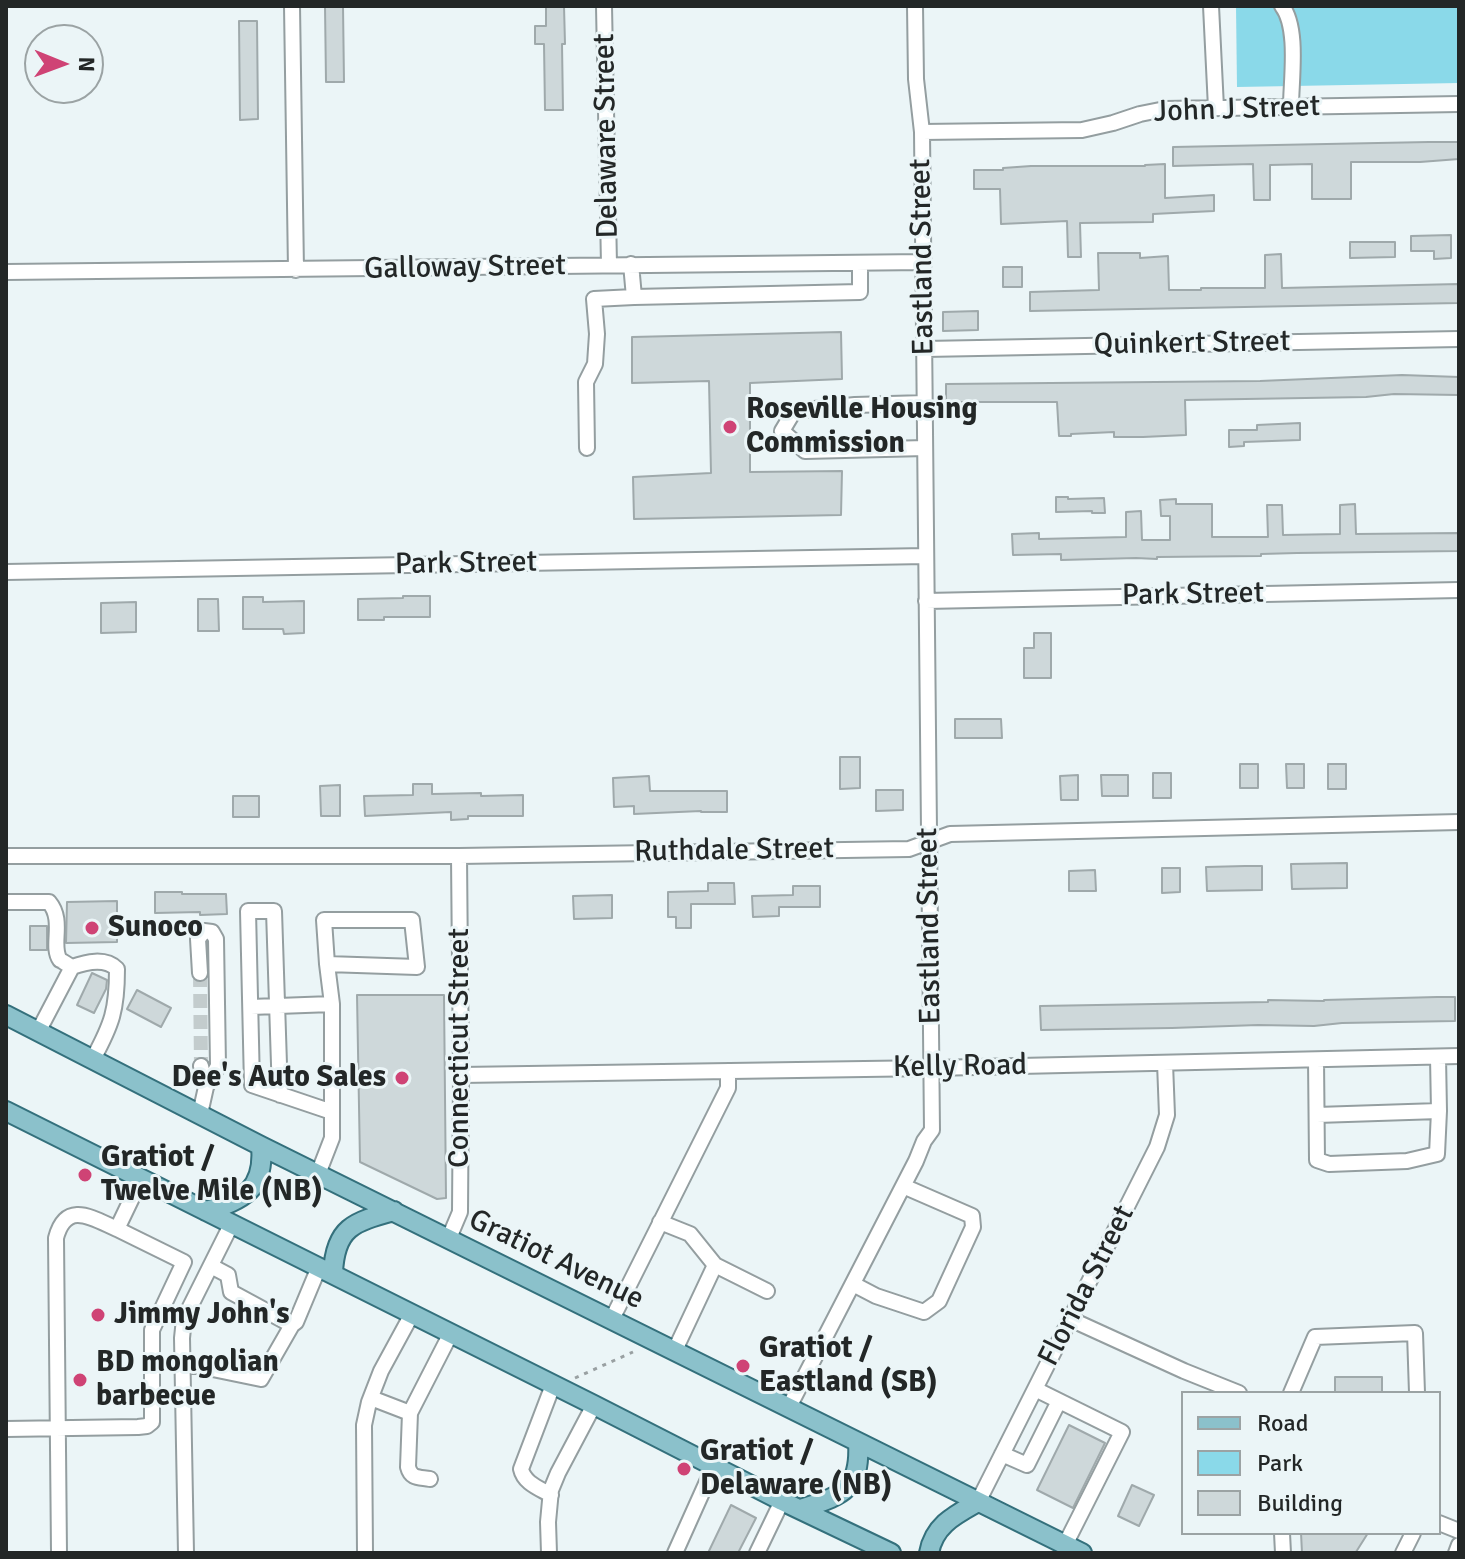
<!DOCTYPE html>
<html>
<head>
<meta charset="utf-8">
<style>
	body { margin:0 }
	#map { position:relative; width:1465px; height:1559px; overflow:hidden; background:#ebf5f7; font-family:Signika,sans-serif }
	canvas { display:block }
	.frame { position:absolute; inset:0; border:8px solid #232727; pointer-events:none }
	.legend { position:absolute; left:1181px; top:1391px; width:260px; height:144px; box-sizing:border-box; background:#ebf5f7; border:2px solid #9ba3a4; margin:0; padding:10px 14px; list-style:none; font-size:24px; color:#232727 }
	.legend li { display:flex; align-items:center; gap:16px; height:40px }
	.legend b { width:40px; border:2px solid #9ba3a4 }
	.north { position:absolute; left:24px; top:24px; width:80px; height:80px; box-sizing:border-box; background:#ebf5f7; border:2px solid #9ba3a4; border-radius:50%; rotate:91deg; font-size:22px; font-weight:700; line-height:32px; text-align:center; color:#232727 }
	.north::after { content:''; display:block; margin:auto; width:28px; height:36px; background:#cf4375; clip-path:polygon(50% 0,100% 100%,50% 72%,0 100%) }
</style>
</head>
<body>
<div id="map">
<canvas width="1465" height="1559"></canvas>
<div class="frame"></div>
<ul class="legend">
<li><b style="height:10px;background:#8bc1cb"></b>Road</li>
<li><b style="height:22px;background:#8ad9e9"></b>Park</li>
<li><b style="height:22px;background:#ced8da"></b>Building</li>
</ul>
<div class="north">N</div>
</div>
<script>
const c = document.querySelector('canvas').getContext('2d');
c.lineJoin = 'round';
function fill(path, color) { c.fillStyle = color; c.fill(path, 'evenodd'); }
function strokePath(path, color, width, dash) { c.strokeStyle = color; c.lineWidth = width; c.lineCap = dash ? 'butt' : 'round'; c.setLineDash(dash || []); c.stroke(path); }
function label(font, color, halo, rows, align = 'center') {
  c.font = font + ' Signika,sans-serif'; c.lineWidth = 6; c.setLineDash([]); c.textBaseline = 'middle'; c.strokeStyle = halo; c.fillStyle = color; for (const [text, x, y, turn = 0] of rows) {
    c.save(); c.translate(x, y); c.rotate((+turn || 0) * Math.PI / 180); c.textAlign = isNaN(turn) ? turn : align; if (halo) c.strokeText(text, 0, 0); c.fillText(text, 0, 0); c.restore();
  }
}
fill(new Path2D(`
	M1236,6H1459V83L1237,87Z`), '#8ad9e9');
const building = new Path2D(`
	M325,6H343L344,82H326Z
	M546,6H564L565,44H562L563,110H545L544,44H535V26H546Z
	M239,21H257L258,119L240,120Z
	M1429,142H1459V159L1420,162H1351V199H1312V164L1270,165V200H1254L1253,164L1173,166V147Z
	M1165,164V198L1214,195V211L1153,214V222L1080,223L1081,257H1068L1067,221L1001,224L1000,189H974V170H1003V168L1031,166H1145V165Z
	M1451,235V258L1434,259V251H1411V236Z
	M1350,242H1395V257L1350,258Z
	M1098,253H1140V258L1168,256L1169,290H1201V288H1265V255L1281,254L1282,288L1459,284V303L1030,311V292L1099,290Z
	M1003,267H1022V287H1003Z
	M978,311V330L943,331V312Z
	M841,332L842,379L750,383V472L842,471L841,515L634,519L633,477L711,473L709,381L632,383V337Z
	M1402,375L1459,377V395L1394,394L1366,397L1185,400L1186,435L1143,437H1114V432L1071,434V436H1059L1057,402H946V384L1260,381Z
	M1300,423V440L1244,442V446L1229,447V430H1257V425Z
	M1056,497H1068V499L1104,498L1105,513H1092V511L1056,512Z
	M1176,499V504H1212V537H1268L1267,505H1282L1283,535L1340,534V505L1355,504L1356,534L1459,533V551L1297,553L1261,554V556L1157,557V559L1136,558L1061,560V554L1013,555L1012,534L1039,533V539L1126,537V512L1141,511L1142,540H1170V516H1161L1160,500Z
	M403,596H430V617H384V620H358V599L403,598Z
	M243,597H263V602L304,601V633L284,634L283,629H243Z
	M198,599H218L219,631H198Z
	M136,602V632L101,633V603Z
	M1034,633H1051V678H1024V648H1034Z
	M955,719H1001L1002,738H955Z
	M840,757H860V788L840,789Z
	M1240,764H1258V788H1240Z
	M1286,764H1304V788H1287Z
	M1328,764H1346V789H1328Z
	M1153,773H1171V798H1153Z
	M1078,775V800H1061L1060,776Z
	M1101,775H1128V796H1102Z
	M649,776L650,791H727V812H701V811L634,814V806L614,807L613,778Z
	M413,784H432V794L481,793V796L523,795V816H468V819L451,820V812L365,816L364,796L413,795Z
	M340,785V816H321L320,786Z
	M876,790H903V810L876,811Z
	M233,796H259V817H233Z
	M1347,863V888L1292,889L1291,864Z
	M1245,866H1262V890L1207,891L1206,867Z
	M1162,868H1180V892L1162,893Z
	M1095,870L1096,891H1069V871Z
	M708,883H734L735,904H691V928H676V917H668V892L708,891Z
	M793,886H820V907H779V916L753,917L752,896L793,895Z
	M155,892H182V894H226L227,914L200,915V912L155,913Z
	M612,895V918L574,919L573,896Z
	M117,901V942L66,943L67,902Z
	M30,926H47V950H30Z
	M92,973L107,980L106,989L94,1013L77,1005Z
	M137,990L171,1008L161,1027L127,1009Z
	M357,995H444L446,1198L437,1199L360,1162Z
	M1437,997H1455V1021L1342,1023L1314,1026L1258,1025L1172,1028L1041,1030L1040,1006L1268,1002V1000L1324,1001V1000Z
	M1335,1377H1382V1393H1335Z
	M1069,1425L1105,1443L1073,1508L1037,1490Z
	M1132,1485L1154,1495L1139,1526L1118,1516Z
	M731,1505L756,1518L738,1553H708Z
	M1301,1533H1368L1356,1552L1332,1553H1302Z`);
fill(building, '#ced8da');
strokePath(building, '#9fa9ab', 2);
strokePath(new Path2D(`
	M200,973L201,1066`), '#c3cccd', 14, [14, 7]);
const minor = new Path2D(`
	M292,6L296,270
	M604,6L609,265
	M1211,6L1216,108
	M1282,6C1299,28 1291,80 1291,107
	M922,132L1082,130L1113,123L1140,114L1165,109L1459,104
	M6,272L924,262
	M634,297L860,292V264
	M925,349L1459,339
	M925,403L855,405L794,411L782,431L805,451L925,448
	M587,448L586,382L595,364L597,334L594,299L634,297L631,264
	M6,572L926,556
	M926,601L1459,590
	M6,856H459L909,849L950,834L1459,822
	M6,902H49C65,921 50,946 60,960C61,960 71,967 72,967C86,962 105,957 117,969C117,1010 112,1024 93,1059
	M251,1007L332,1004
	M38,1032L72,967
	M1316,1060L1317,1160L1329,1164L1407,1161L1437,1154L1439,1111L1438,1057
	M201,1066L206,1087
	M461,1075L932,1068L1459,1056
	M280,1095L274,911H248L252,1085L332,1112
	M200,1114L206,1087L218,1066L216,939L212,932L204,931L198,939L200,973
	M1317,1115L1439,1111
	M318,1174L332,1138V1004L327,964L417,967L412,920H324L327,964
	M660,1222L690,1234L715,1265L675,1350
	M449,1238L460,1212L461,1075L459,856
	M715,1265L767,1291
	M211,1266L228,1275L231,1292L292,1325L296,1322L319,1267
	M853,1284L876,1296L924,1312L939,1301L973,1227L972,1216L903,1186
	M612,1319L728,1088V1071
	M1070,1319L1184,1371L1239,1393
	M183,1366H198L261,1379L292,1325
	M1035,1389L1122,1432L1065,1545
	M1291,1393L1315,1337L1415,1333L1417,1393
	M371,1398L410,1413
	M789,1407L916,1161L924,1141L932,1130L922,132L916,79L915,6
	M6,1429L138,1427L147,1426L152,1422V1330L184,1262L117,1229
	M1002,1454L1027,1465L1059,1401
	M430,1479C419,1477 411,1479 408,1467L410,1413L451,1333
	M551,1495C539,1488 524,1483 521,1469L553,1385
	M978,1502L1157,1147L1167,1115L1165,1063
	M1439,1523L1459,1531
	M1282,1533L1283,1553
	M59,1553L56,1238C66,1200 92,1218 117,1229L141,1179
	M186,1553L182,1338L184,1319L231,1225
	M365,1553L364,1425L369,1402L381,1371L412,1314
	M549,1553L548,1522L551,1490L558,1473L594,1405
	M675,1553L714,1466
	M757,1553L782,1501
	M1403,1553L1413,1533
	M1456,1553L1459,1545`);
const major = new Path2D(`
	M6,1015L261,1146L1082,1553
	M6,1111L594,1405L782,1501L891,1553
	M206,1211C244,1200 265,1189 261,1146
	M333,1273C335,1227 354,1222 394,1211
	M801,1509C842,1495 861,1491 858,1442
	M929,1553C934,1525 955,1515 978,1502`);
strokePath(minor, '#949ea0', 18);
strokePath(major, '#34707c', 22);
strokePath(new Path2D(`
	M575,1378L633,1352`), '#99a0a2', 3, [4, 6]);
strokePath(minor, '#fff', 14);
strokePath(major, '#8bc1cb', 18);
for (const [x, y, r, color] of [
	[730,427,8,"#cf4375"],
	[92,928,8,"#cf4375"],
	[402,1078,8,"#cf4375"],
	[85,1175,8,"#cf4375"],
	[98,1315,8,"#cf4375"],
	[743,1366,8,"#cf4375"],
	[80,1380,8,"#cf4375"],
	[684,1469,8,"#cf4375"]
]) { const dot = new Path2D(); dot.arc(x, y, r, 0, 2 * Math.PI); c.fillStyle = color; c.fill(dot); strokePath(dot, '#ebf5f7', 3); }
label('30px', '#232727', '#ebf5f7', [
	["John J Street",1237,110,-2],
	["Delaware Street",607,136,-91],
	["Eastland Street",923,257,-91],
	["Galloway Street",465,268,-1],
	["Quinkert Street",1192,344,-1],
	["Park Street",466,564,-1],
	["Park Street",1193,595,-1],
	["Ruthdale Street",734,851,-1],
	["Eastland Street",930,926,-91],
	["Connecticut Street",460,1048,-90],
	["Kelly Road",960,1067,-1],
	["Gratiot Avenue",556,1260,26],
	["Florida Street",1087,1286,-63]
]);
label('bold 30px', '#232727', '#ebf5f7', [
	["Roseville Housing",746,410],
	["Commission",746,444],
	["Sunoco",108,928],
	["Dee's Auto Sales",386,1078,"right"],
	["Gratiot /",101,1158],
	["Twelve Mile (NB)",101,1192],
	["Jimmy John's",114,1315],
	["Gratiot /",759,1349],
	["Eastland (SB)",759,1383],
	["BD mongolian",96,1363],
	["barbecue",96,1397],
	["Gratiot /",700,1452],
	["Delaware (NB)",700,1486]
], 'left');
</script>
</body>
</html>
